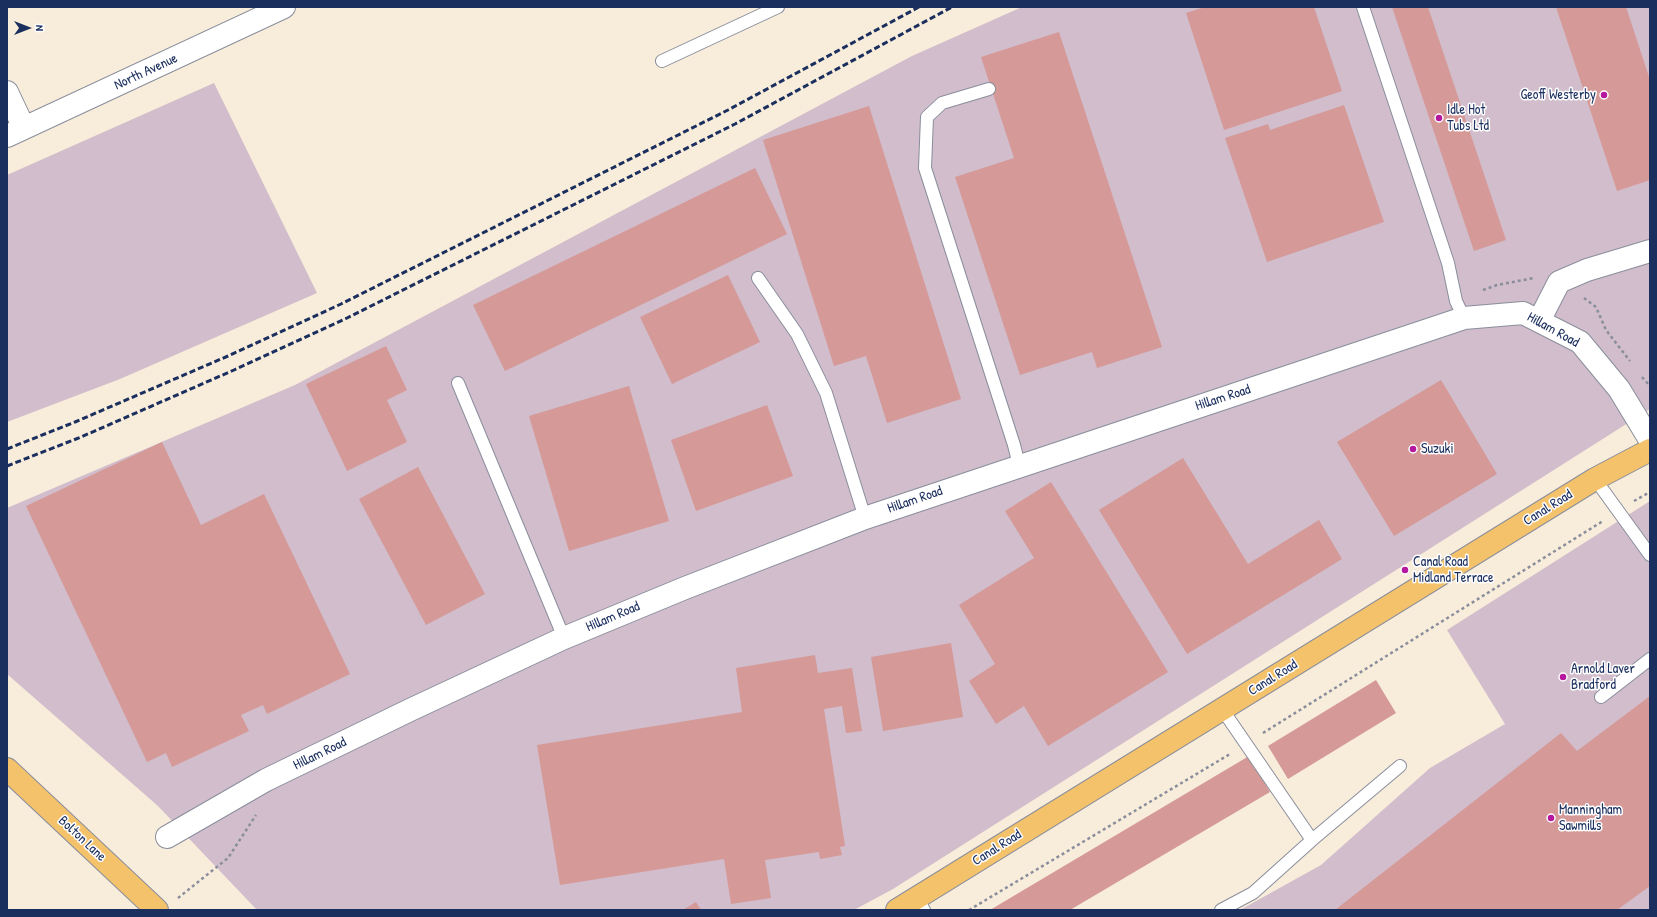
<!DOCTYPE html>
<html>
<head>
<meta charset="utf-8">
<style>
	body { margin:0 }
	#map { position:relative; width:1657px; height:917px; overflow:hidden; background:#f8ecdb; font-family:"Patrick Hand",sans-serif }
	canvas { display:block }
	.frame { position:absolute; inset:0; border:8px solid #1b2f5e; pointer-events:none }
	.north { position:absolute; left:8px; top:8px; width:40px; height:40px; -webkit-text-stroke:3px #fff; paint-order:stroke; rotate:90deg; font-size:11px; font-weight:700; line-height:16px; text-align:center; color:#1b2f5e }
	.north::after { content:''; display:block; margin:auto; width:14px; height:18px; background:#1b2f5e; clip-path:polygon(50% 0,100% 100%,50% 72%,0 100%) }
</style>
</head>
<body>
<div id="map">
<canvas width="1657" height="917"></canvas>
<div class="frame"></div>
<div class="north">N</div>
</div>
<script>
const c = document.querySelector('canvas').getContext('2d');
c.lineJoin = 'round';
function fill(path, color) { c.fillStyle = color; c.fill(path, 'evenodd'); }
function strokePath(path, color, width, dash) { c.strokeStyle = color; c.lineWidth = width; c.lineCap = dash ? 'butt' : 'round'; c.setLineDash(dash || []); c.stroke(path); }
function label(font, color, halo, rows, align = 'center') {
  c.font = font + ' "Patrick Hand",sans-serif'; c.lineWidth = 3; c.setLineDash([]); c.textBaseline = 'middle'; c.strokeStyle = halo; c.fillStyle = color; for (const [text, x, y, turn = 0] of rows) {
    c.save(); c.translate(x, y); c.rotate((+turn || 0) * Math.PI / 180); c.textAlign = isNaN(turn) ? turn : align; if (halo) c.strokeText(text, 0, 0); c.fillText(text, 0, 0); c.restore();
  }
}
fill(new Path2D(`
	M1022,7H1650V409L893,889L854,910H257L158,806L7,674V508L295,385L912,56Z
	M214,83L317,293L120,379L7,422V175Z
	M1650,501V910H1240L1321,865L1430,768L1505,724L1447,630Z`), '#d1bdcb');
fill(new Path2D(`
	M1205,7H1314L1342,91L1224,130L1186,13Z
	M1392,7H1428L1506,240L1474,251Z
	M1556,7H1626L1650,80V180L1617,191Z
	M1059,32L1162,347L1097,368L1092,352L1020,375L955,177L1014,158L981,57Z
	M1344,105L1384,222L1267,262L1225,138L1268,124L1270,130Z
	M869,106L961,399L887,423L866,356L834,366L763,140Z
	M755,168L787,234L505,371L473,305Z
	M728,275L760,342L672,384L640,317Z
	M386,346L407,390L387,400L407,442L347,471L306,384Z
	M1441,380L1497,474L1394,536L1337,442Z
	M629,386L669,521L569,551L529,416Z
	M767,405L793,476L696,511L671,440Z
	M162,442L201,525L264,494L350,674L267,714L263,705L241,715L249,731L172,767L166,753L147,762L26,506Z
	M1183,458L1248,564L1319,520L1342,559L1187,654L1099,510Z
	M418,467L485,594L426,625L359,499Z
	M1051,482L1168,672L1048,746L1024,706L996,724L969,681L995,664L959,605L1034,558L1005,511Z
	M951,643L963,717L883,731L871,657Z
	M815,655L818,673L852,668L862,731L846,733L842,706L824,709L845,846L840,847L842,855L820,859L819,852L765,860L771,898L731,904L724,859L560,885L537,745L742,712L736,668Z
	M1376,680L1396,713L1288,779L1268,746Z
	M1650,696V886L1617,910H1335L1561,733L1577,751Z
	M1249,756L1270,792L1070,910H990Z
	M696,902L701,910H683Z`), '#d59998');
const lane = new Path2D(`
	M1363,7L1448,263L1456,301L1464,318
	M662,61L778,7
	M989,89L942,103L927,117L925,168L1014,445L1019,465
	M758,278L797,334L826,393L865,518
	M458,383L564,638
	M1595,479L1650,555
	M1601,697L1650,659
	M1222,709L1312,840
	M917,898L924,910
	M1221,910L1253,893L1312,840L1400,766`);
const street = new Path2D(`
	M7,92L24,128
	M7,136L284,7
	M1539,321L1559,282L1587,270L1650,251
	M167,837L266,780L410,710L564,638L685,588L865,518L1464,318L1523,313L1580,342L1619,389L1650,440`);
const primary = new Path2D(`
	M7,769L157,910
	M897,910L1595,479L1650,450`);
strokePath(lane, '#8a8e9c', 14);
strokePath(street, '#8a8e9c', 24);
strokePath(primary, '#8a8e9c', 24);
strokePath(new Path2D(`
	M1483,290L1497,285L1534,278
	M1584,298L1596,307L1606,330L1630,361
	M1642,377L1650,386
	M1634,501L1650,492
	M1263,733L1603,521
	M178,898L228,858L256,815
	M969,910L1230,754`), '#8a8e9c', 2.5, [3, 3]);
strokePath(lane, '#fff', 12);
strokePath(street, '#fff', 22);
strokePath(primary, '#f3c26a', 22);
strokePath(new Path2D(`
	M7,449L75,422L228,356L341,304L728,110L919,7
	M7,466L81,437L234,370L347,318L735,124L952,7`), '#1b2f5e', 3, [6, 3]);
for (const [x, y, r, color] of [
	[1604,95,4,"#b5179e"],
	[1439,118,4,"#b5179e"],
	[1413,449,4,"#b5179e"],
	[1405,570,4,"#b5179e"],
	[1563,677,4,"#b5179e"],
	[1551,818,4,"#b5179e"]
]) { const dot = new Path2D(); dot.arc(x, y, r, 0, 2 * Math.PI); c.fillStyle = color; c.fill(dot); strokePath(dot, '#fff', 1.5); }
label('14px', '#1b2f5e', '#fff', [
	["North Avenue",146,72,-25],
	["Hillam Road",1553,330,29],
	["Hillam Road",1223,398,-18],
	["Hillam Road",915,500,-19],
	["Canal Road",1548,508,-32],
	["Hillam Road",613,617,-23],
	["Canal Road",1273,678,-32],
	["Hillam Road",320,754,-26],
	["Bolton Lane",82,839,43],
	["Canal Road",997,848,-32]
]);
label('14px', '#1b2f5e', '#fff', [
	["Geoff Westerby",1596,95,"right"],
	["Idle Hot",1447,110],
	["Tubs Ltd",1447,126],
	["Suzuki",1421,449],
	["Canal Road",1413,562],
	["Midland Terrace",1413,578],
	["Arnold Laver",1571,669],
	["Bradford",1571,685],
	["Manningham",1559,810],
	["Sawmills",1559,826]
], 'left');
</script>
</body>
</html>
